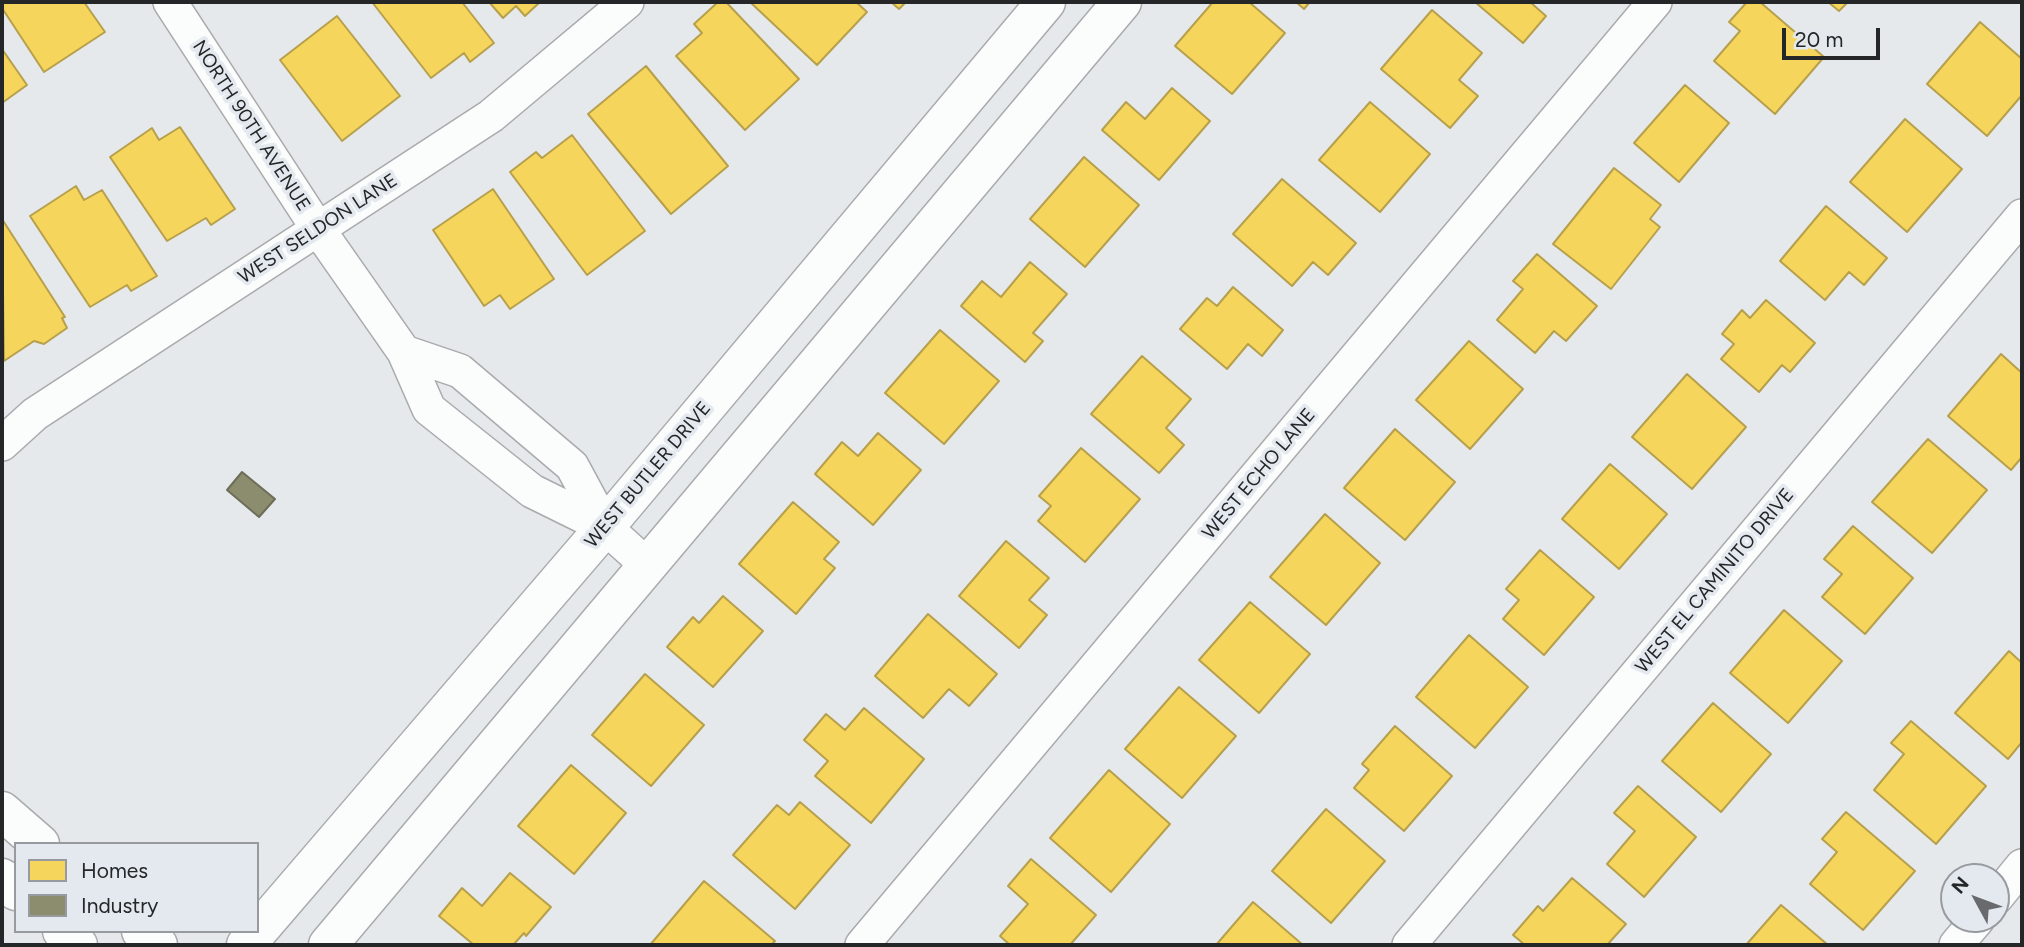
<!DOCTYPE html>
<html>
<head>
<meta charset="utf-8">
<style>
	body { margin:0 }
	#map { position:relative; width:2024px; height:947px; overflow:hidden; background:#e6e9ec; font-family:Figtree,sans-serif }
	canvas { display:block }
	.frame { position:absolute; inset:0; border:4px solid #242628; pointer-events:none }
	.legend { position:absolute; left:14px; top:842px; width:245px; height:91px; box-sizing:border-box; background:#e3e9ef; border:2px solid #979b9f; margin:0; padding:9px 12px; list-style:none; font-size:21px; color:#242628 }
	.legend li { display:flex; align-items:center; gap:14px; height:35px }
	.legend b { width:35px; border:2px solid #979b9f }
	.north { position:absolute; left:1940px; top:863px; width:70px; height:70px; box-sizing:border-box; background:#e3e9ef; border:2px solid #979b9f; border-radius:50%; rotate:311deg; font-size:19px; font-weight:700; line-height:28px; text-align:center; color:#242628 }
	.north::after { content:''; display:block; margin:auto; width:24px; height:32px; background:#686a6d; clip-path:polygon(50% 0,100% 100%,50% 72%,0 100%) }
	.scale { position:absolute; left:1782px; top:28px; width:98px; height:32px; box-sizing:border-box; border:4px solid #242628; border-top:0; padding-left:9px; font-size:21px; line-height:24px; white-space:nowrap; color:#242628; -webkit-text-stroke:5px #e3e9ef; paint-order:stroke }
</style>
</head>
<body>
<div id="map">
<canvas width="2024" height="947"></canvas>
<div class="frame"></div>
<ul class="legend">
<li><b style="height:19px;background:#f6d55c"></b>Homes</li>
<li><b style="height:19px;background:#8c8c6e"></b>Industry</li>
</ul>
<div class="north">N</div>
<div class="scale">20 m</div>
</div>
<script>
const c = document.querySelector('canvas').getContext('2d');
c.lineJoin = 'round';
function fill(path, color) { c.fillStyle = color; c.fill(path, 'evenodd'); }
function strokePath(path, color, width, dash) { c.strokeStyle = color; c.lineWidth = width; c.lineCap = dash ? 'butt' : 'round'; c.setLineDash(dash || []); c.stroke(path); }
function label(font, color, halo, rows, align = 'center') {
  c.font = font + ' Figtree,sans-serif'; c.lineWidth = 7; c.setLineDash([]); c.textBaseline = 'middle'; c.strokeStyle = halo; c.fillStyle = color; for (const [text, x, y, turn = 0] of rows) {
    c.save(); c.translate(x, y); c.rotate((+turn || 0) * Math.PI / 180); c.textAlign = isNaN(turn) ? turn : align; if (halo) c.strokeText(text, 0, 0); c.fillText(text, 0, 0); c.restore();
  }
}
const homes = new Path2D(`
	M2,2H84L105,32L44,72L2,8Z
	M372,2H462L494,43L470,62L464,53L431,78Z
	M489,2H540L525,16L516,6L503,18Z
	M718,2H726L799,79L745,130L676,56L702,33L694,24Z
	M750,2H856L867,12L817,65Z
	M891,2H906L899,9Z
	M1213,2H1249L1285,33L1232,94L1175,46Z
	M1296,2H1310L1304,9Z
	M1475,2H1530L1546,16L1523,43Z
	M1747,2H1760L1824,57L1775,114L1714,61L1740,31L1729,22Z
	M1828,2H1848L1839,11Z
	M1432,10L1482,53L1459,80L1478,96L1450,128L1381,69Z
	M337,16L400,96L342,141L280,60Z
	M1980,22L2022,59V95L1987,136L1927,84Z
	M2,49L27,85L2,103Z
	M646,66L728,166L671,214L588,114Z
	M1685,85L1729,123L1679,182L1634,143Z
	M1172,88L1210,121L1159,180L1102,130L1126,102L1145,119Z
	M1370,102L1430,154L1380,212L1319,160Z
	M1905,119L1962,169L1907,232L1850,182Z
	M180,127L235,209L211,225L206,218L167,241L110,157L152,128L159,140Z
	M572,135L645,231L587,275L510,172L536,152L542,158Z
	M1084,157L1139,205L1085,267L1030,219Z
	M1614,168L1661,205L1650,219L1660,227L1611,289L1553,244Z
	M1282,179L1356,243L1328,275L1313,262L1292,286L1233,234Z
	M76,186L84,200L102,190L157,276L131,291L127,285L90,307L30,216Z
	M493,189L554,279L510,309L500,295L484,306L433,230Z
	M1826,206L1887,258L1864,285L1849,272L1825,300L1780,261Z
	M2,219L65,317L62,318L67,328L44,344L34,341L4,361Z
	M1537,254L1597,306L1566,341L1554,331L1535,353L1497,320L1523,289L1513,281Z
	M1030,262L1067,294L1033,333L1043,341L1025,362L961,306L982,281L1001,297Z
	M1233,287L1283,330L1262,356L1248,344L1227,369L1180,329L1207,298L1217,306Z
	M1766,300L1815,343L1790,372L1782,365L1759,392L1721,359L1734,344L1722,334L1742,310L1750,318Z
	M940,330L999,381L944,444L885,393Z
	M1469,341L1523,389L1470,449L1416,400Z
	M2001,354L2022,373V457L2011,470L1948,416Z
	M1142,356L1191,399L1166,428L1184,445L1159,473L1091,414Z
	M1687,374L1746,427L1692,489L1632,437Z
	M1395,429L1455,482L1405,540L1344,488Z
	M878,433L921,470L873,525L815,474L842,442L858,456Z
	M1928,439L1987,490L1932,553L1872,502Z
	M1081,448L1140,499L1085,562L1038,521L1051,506L1039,496Z
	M1610,464L1667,514L1619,569L1562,519Z
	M793,502L839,542L824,559L835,568L796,614L739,564Z
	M1325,514L1380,563L1326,625L1270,577Z
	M1853,526L1913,578L1865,634L1822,597L1842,574L1824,559Z
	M1006,541L1049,578L1029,600L1047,615L1019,648L959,596Z
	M1540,550L1594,597L1544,655L1503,619L1519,600L1506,589Z
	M723,596L763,631L713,687L667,647L693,617L699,623Z
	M1250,602L1310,654L1259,713L1199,660Z
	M1784,610L1842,661L1788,723L1730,673Z
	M928,614L997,674L969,706L949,689L923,718L875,676Z
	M1469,635L1528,687L1475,748L1416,697Z
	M2009,651L2022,663V742L2008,759L1955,713Z
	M645,674L704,725L651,786L592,735Z
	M1179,687L1236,736L1182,798L1125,749Z
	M1713,703L1771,754L1721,812L1662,761Z
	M864,708L924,759L871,823L815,776L828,761L804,740L826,714L845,730Z
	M1911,721L1986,786L1936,844L1874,790L1904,754L1891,743Z
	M1395,726L1452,776L1404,831L1354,788L1369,770L1362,764Z
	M571,765L626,813L574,874L518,826Z
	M1109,770L1170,824L1111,892L1050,838Z
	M1638,786L1696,837L1644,897L1607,864L1635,831L1614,813Z
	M800,802L850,845L795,909L733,855L777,805L789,815Z
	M1326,809L1385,861L1331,923L1272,871Z
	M1846,812L1915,871L1863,930L1810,884L1837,852L1822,839Z
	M1031,859L1096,915L1070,945H1010L1000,936L1028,904L1008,886Z
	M510,873L551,907L526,936L524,933L513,945H474L439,916L462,888L482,906Z
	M1572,878L1626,924L1607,945H1525L1513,935L1538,906L1543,911Z
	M704,881L775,941L771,945H650Z
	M1253,902L1303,945H1216Z
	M1781,905L1828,945H1746Z`);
fill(homes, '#f6d55c');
strokePath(homes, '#b7a04c', 2);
const industry = new Path2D(`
	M242,472L275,499L259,517L227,490Z`);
fill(industry, '#8c8c6e');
strokePath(industry, '#6d6d59', 2);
const street = new Path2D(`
	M170,2L318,229L404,352L429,409L532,491L605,527L648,566
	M404,352L460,371L572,466L605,527
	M2,444L35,414L491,116L627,2
	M1996,898L2022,866
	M862,945L1655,2
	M1409,945L2022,216
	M1956,945L1978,919`);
const secondary = new Path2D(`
	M2,811L40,844
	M2,878L16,891
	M62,931L78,945
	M141,931L158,945
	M246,945L605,527L1046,2
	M328,945L1122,2`);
strokePath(street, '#a8aaac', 36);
strokePath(secondary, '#a8aaac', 41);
strokePath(street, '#fbfcfc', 33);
strokePath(secondary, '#fbfcfc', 38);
label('19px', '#242628', '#e3e9ef', [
	["NORTH 90TH AVENUE",251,126,57],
	["WEST SELDON LANE",318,229,-33],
	["WEST ECHO LANE",1259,474,-50],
	["WEST BUTLER DRIVE",648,475,-50],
	["WEST EL CAMINITO DRIVE",1715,581,-50]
]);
</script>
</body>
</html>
